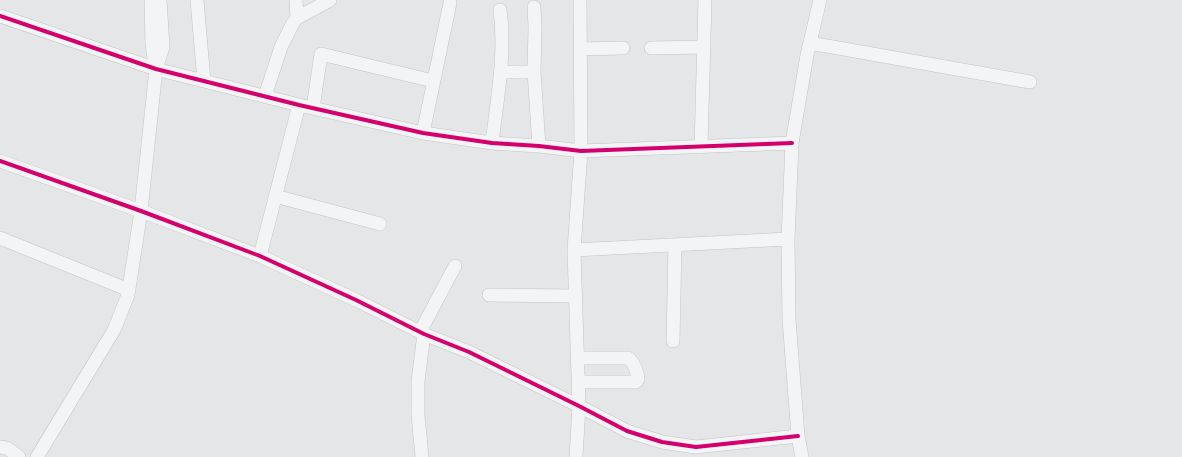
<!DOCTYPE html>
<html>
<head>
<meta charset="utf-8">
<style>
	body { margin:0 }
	canvas { display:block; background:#e4e6e8 }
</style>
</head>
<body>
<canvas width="1182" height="457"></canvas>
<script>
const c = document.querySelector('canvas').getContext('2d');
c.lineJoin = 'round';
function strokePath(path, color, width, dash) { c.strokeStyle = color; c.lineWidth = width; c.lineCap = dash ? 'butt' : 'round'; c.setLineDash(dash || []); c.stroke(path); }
const minor = new Path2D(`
	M151,0L152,44L155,65
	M197,0L204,81
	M296,0L297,18
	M534,7L535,27L534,72L539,146
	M0,16L156,69L299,105L423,133L492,143L539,146L581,151L792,143
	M810,43L1030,82
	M651,48L704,47
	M580,49L623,48
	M501,72H534
	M265,96L281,47L293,23L297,18L330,0
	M313,108L321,54L433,81
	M423,133L450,3
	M492,143C497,100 506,53 500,10
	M701,147L705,0
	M0,161L141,211L260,256L356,300L424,334L469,352L579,406L627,431L662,442L696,447L798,436
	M275,196L380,224
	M0,238L129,290
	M574,250L788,239
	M260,256L299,105
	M489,295L575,296
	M420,332L455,266
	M673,341L675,245
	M578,358H628C634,362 638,373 638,380L636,382H579
	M0,447L7,448L19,457
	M37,457L114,330L128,295L141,211L156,69L163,47L160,0
	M422,457L418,415V381L424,334
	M576,457L579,406L574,250L581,151L580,0
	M802,457L798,436L789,319L788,239L792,143L807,55L820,0`);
strokePath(minor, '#c2c4c6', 14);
strokePath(minor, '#f2f4f5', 13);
strokePath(new Path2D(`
	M0,16L156,69L299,105L423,133L492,143L539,146L581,151L792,143
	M0,161L141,211L260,256L356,300L424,334L469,352L579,406L627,431L662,442L696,447L798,436`), '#d6006c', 4);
</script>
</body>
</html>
